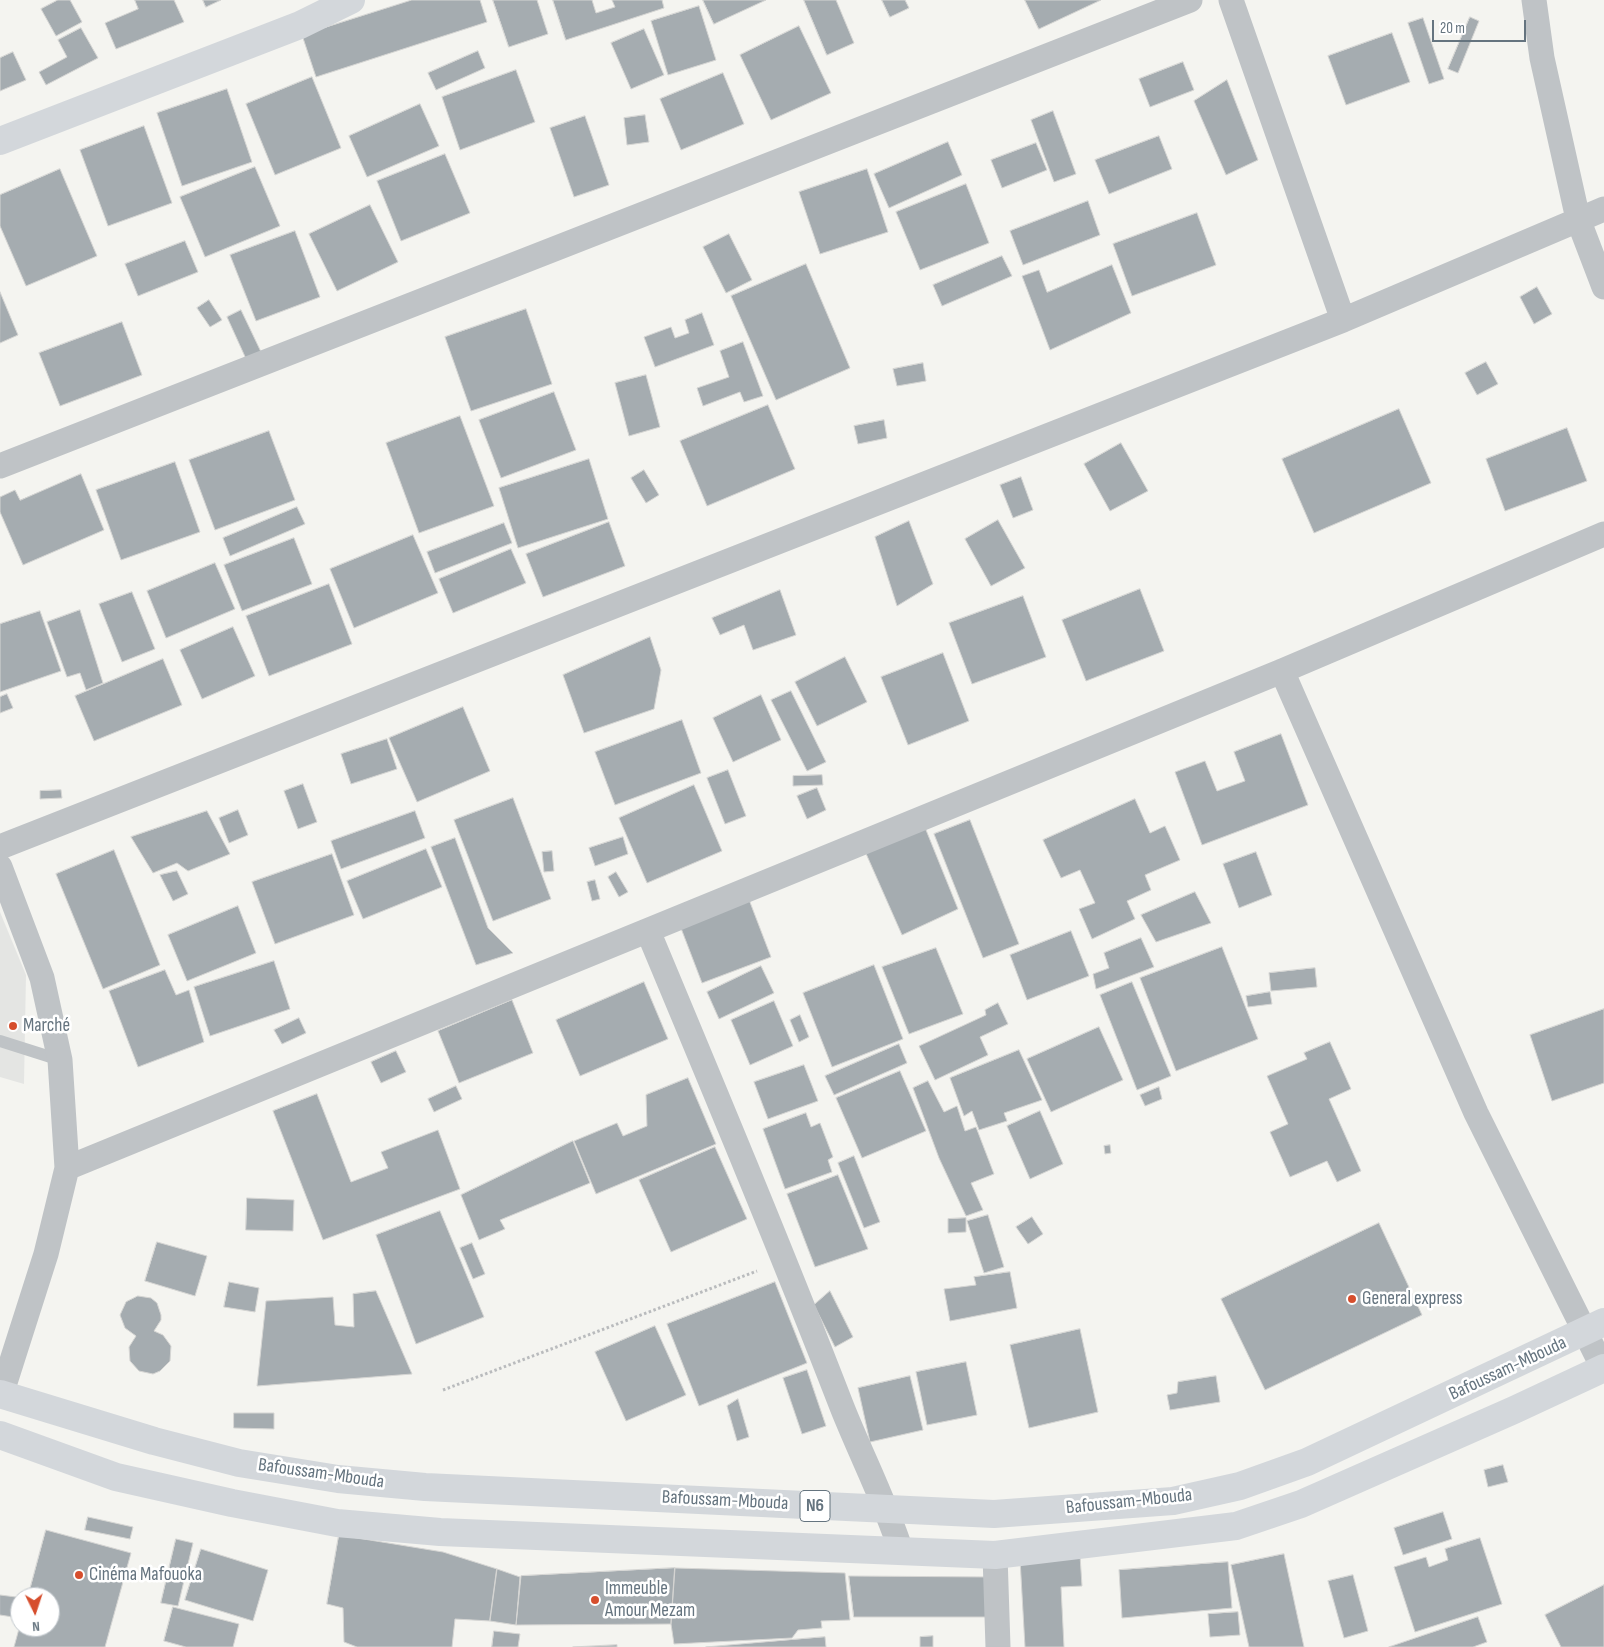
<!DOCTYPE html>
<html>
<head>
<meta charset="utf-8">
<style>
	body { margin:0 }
	#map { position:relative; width:1604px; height:1647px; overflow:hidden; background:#f4f4f0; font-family:"Sofia Sans Condensed",sans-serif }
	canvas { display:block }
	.north { position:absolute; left:10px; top:1587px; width:50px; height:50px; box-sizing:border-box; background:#fff; border:1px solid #c1c7cc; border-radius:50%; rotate:176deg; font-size:14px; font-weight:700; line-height:20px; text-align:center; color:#65747f }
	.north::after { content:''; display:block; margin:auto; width:18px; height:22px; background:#d64e2d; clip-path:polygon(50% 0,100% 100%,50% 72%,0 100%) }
	.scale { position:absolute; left:1432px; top:20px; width:94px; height:22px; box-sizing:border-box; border:2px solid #65747f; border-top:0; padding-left:6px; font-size:15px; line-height:18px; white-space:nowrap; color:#65747f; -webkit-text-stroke:4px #fff; paint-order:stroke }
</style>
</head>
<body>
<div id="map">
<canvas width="1604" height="1647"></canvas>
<div class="north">N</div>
<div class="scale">20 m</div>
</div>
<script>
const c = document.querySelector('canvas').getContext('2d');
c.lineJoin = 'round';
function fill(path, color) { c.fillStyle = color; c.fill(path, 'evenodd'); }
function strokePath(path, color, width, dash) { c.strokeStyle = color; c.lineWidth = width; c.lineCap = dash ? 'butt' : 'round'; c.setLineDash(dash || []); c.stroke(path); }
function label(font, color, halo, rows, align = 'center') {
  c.font = font + ' "Sofia Sans Condensed",sans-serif'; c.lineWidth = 5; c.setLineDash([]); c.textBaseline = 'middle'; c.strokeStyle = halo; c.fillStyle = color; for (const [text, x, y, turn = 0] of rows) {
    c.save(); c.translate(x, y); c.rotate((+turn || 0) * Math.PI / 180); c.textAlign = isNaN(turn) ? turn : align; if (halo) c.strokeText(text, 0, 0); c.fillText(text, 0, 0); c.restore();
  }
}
fill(new Path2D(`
	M0,912L26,975L24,1084L0,1077Z`), '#e4e5e3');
const building = new Path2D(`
	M58,0H70L82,22L56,36L41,9Z
	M135,0H174L184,22L116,49L105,23L138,9Z
	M203,0H221L206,7Z
	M412,0H480L487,22L316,77L302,35Z
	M493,0H537L548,34L509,47Z
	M553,0H592L596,13L615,7L612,0H662L664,8L566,40Z
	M703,0H766L714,24Z
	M804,0H836L854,43L827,55Z
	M882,0H905L909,8L890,17Z
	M1025,0H1101L1039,29Z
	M699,6L716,60L668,75L651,21Z
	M1470,17L1479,21L1458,73L1448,69Z
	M1423,18L1444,79L1429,84L1408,23Z
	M799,26L831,93L771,120L740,55Z
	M81,28L98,58L46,85L39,72L67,57L58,40Z
	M644,29L664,75L631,89L611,43Z
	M1392,33L1410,82L1346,105L1328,56Z
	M478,51L485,68L436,90L428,73Z
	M13,52L26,80L0,91V58Z
	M1183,62L1194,90L1150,107L1139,79Z
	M516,70L535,122L460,150L442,97Z
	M723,73L744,124L681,150L660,99Z
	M312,77L341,148L275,175L246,104Z
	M1227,80L1258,160L1226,175L1194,101Z
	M227,89L252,162L182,186L157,113Z
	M420,104L439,146L367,177L349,136Z
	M1053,111L1076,174L1054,182L1031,120Z
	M645,115L649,142L627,145L624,118Z
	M585,116L609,185L574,197L550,128Z
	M144,126L172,203L108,226L80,150Z
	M1159,136L1172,169L1109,194L1095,160Z
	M948,142L962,175L889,208L874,174Z
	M1036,143L1047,170L1002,188L991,160Z
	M445,154L470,213L401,241L377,181Z
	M255,167L280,226L205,257L180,197Z
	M60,169L97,256L26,286L0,226V195Z
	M867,169L888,232L820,254L799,192Z
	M966,184L989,243L920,270L896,212Z
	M1088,201L1100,235L1023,265L1010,231Z
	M370,205L398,262L337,291L309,234Z
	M1197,213L1216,265L1132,296L1113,244Z
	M295,231L320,297L256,321L230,255Z
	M729,234L752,280L726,293L703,247Z
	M185,241L198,272L138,296L125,264Z
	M1002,256L1012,276L942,306L933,285Z
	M806,264L850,368L776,400L731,296Z
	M1112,265L1131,313L1050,350L1022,276L1039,270L1047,292Z
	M1537,287L1552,314L1534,324L1520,297Z
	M0,292L18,335L0,343Z
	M209,300L222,320L210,327L197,308Z
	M526,309L552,384L471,411L445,337Z
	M241,310L262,354L247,361L227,317Z
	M702,313L714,345L655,367L644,337L671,327L675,338L689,333L685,320Z
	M122,322L142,375L60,406L39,353Z
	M743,342L763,396L744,402L740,392L703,406L697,388L729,377L720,351Z
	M1486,362L1498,384L1477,395L1465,373Z
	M923,363L926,381L897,386L893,369Z
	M646,375L660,427L629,436L615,383Z
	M554,392L576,450L501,478L479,420Z
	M768,405L795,469L707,506L680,441Z
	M1399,409L1431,483L1314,533L1282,459Z
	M460,416L494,506L419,533L386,443Z
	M884,420L887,438L858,444L854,426Z
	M1567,428L1587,481L1505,511L1486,459Z
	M269,431L295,500L215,530L189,460Z
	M1121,443L1148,491L1110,511L1084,464Z
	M589,459L608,519L518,548L499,488Z
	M175,462L200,532L121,560L96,490Z
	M644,470L659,495L646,503L631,478Z
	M81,474L104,530L23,565L0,512V497L15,490L20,500Z
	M1021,477L1033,510L1013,518L1000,485Z
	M297,507L305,524L230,556L223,538Z
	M998,520L1025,568L991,586L965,539Z
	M909,521L933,584L897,606L875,537Z
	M609,522L625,566L543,597L526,554Z
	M504,523L512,543L435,573L427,552Z
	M413,535L438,593L354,628L330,569Z
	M294,538L312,584L242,611L224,565Z
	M511,549L526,583L453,613L439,579Z
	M215,563L235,609L166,638L147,591Z
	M329,584L352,644L269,676L246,616Z
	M1140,589L1164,651L1086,681L1062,620Z
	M780,590L796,635L753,650L744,625L720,635L712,618Z
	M132,592L155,649L122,662L99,604Z
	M1023,596L1046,657L972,684L949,623Z
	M80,610L103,683L86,690L80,673L67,677L47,622Z
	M40,611L61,671L0,692V624Z
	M233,627L255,676L202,699L180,650Z
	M650,637L661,670L654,709L584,733L563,675Z
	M943,653L969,721L908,745L881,677Z
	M845,657L867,702L817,726L795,682Z
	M163,659L182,705L94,741L75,696Z
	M791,691L826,762L807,771L771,700Z
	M7,694L13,708L0,713V697Z
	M761,695L781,740L733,762L713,718Z
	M463,707L490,771L417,802L389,738Z
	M682,720L701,773L615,805L595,752Z
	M1281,734L1308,805L1202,845L1175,772L1205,761L1217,791L1245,781L1234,752Z
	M387,739L397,769L351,784L341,754Z
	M728,770L746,816L725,824L707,778Z
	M822,775L823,785L793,786V776Z
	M303,784L317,822L298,829L284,791Z
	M694,785L722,851L647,883L619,818Z
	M817,788L826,810L807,819L797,796Z
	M61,790L62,798L40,799V791Z
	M513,798L551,899L493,921L454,820Z
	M1135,799L1150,833L1165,826L1180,860L1145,875L1151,890L1127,901L1135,919L1092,939L1079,909L1095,903L1080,870L1061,878L1043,840Z
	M238,810L248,835L229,843L219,818Z
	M207,811L230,854L188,871L177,863L153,873L131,837Z
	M415,811L425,838L341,869L331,841Z
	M970,820L1019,944L983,958L934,834Z
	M924,825L958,909L902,935L864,849Z
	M623,837L628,854L595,866L589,848Z
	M455,838L488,928L513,953L476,965L431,847Z
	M426,849L442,887L363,919L347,881Z
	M114,850L160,965L103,989L56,874Z
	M552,851L554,871L544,872L542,852Z
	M1256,852L1272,895L1239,908L1223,864Z
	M332,854L354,915L275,944L252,882Z
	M177,871L188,894L173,901L160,875Z
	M616,872L628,892L619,897L608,877Z
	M595,880L600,899L592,901L587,882Z
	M1195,892L1211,923L1156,942L1141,915Z
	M748,897L771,957L702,983L679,923Z
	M238,906L256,953L187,981L168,935Z
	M1071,931L1089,976L1027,1000L1010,955Z
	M1141,938L1154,967L1096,989L1093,974L1109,968L1104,953Z
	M1222,947L1258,1039L1176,1071L1140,978Z
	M936,948L963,1014L909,1034L882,967Z
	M274,961L290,1009L210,1036L194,987Z
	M874,965L903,1039L832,1067L803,993Z
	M761,966L774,993L719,1019L707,992Z
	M1315,968L1317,987L1271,991L1269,973Z
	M165,970L176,995L189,990L204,1042L138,1067L109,991Z
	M644,982L668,1039L580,1076L556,1020Z
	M1132,982L1171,1076L1137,1090L1100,995Z
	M1270,992L1272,1004L1248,1007L1246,996Z
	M512,1000L533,1053L459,1083L438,1031Z
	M774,1001L793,1046L750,1065L731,1020Z
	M998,1003L1008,1024L980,1037L988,1055L935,1080L919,1046L986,1015L985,1010Z
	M1604,1009V1083L1552,1101L1530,1035Z
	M800,1015L809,1037L799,1042L790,1020Z
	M299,1018L306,1033L282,1044L274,1030Z
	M1099,1027L1123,1080L1051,1112L1027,1059Z
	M1330,1042L1351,1089L1329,1099L1361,1171L1337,1182L1327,1161L1290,1177L1270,1132L1288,1124L1267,1076L1307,1059L1304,1053Z
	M899,1044L907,1063L834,1095L825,1076Z
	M1019,1050L1042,1100L1004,1113L1007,1121L979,1130L972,1111L964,1116L950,1078Z
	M396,1051L406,1072L381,1083L371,1062Z
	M804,1065L818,1101L768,1119L754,1082Z
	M900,1071L926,1131L862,1158L836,1098Z
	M688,1078L716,1144L596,1194L574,1141L617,1123L623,1136L647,1126L646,1095Z
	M928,1081L944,1112L957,1106L965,1131L976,1127L994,1174L971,1183L983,1210L966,1216L939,1158L913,1088Z
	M456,1086L462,1099L434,1112L428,1099Z
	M1159,1087L1162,1099L1145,1106L1140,1095Z
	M317,1094L351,1182L388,1168L381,1152L438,1130L460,1189L323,1240L273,1111Z
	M1040,1111L1063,1164L1030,1179L1007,1126Z
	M806,1113L811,1127L820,1123L833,1157L828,1160L832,1172L785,1189L763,1129Z
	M573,1141L590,1183L500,1220L505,1229L479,1240L461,1195Z
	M1110,1145L1111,1153L1105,1154L1104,1146Z
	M715,1147L747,1219L671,1252L639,1180Z
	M854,1156L880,1222L864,1228L838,1163Z
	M838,1175L868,1249L815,1267L787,1194Z
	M247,1198L294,1200L293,1231L246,1230Z
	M440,1211L484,1317L416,1344L376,1235Z
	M988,1215L1004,1267L984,1273L967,1221Z
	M1032,1217L1043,1234L1028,1244L1016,1227Z
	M966,1218V1232L948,1233V1219Z
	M1379,1223L1422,1315L1265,1390L1221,1299Z
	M157,1242L207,1256L195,1296L145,1281Z
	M472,1243L485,1274L473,1279L460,1248Z
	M1010,1272L1017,1308L950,1321L944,1289L976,1285L974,1277Z
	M229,1282L259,1288L255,1312L224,1307Z
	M775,1282L807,1363L699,1406L667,1324Z
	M376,1291L412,1374L257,1386L266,1301L333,1297L335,1325L354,1327L353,1294Z
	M830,1291L853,1337L835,1347L814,1305Z
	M138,1296L151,1298L157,1303L161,1315V1320L154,1331L163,1335L171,1346L170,1361L160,1371L153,1374L139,1371L130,1361L129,1347L136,1336L125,1328L120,1315L126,1302Z
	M655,1326L686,1395L626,1421L595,1352Z
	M1080,1329L1098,1412L1029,1428L1010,1345Z
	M966,1362L977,1415L927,1425L916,1372Z
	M807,1370L826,1426L802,1434L783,1378Z
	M910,1376L923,1430L870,1442L858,1388Z
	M1216,1376L1220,1402L1170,1410L1167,1395L1177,1393L1178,1382Z
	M738,1399L749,1437L737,1441L727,1406Z
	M234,1413H274V1429L234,1428Z
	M1503,1465L1508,1482L1488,1487L1484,1470Z
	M1443,1512L1452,1539L1403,1555L1394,1528Z
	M88,1517L133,1527L130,1539L85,1530Z
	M46,1530L131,1553L105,1647H14L20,1625V1627H50V1597H28Z
	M339,1535L443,1552L497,1569L490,1621L455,1619L452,1647H357L344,1642L343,1608L327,1604Z
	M1480,1538L1502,1604L1415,1632L1394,1567L1426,1557L1429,1567L1448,1560L1445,1549Z
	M176,1539L193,1543L178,1606L161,1603Z
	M201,1549L268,1570L253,1621L185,1600Z
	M1284,1554L1304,1647H1249L1231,1565Z
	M1080,1555L1082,1586L1061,1587L1064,1647H1025L1020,1559Z
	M1228,1562L1232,1608L1122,1618L1119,1570Z
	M675,1568L845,1573L850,1620L821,1621L822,1628L798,1630L792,1638L674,1644L671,1624Z
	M675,1568L671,1624L516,1625L521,1576Z
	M497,1569L520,1577L516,1625L490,1621Z
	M1353,1575L1368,1631L1344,1638L1328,1581Z
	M849,1576L990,1577V1617H854Z
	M1604,1585V1647H1561L1545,1615Z
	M0,1595L16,1597L13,1617L0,1615Z
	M173,1607L239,1624L233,1647H186L164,1641Z
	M1238,1612L1240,1635L1210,1637L1208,1614Z
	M1478,1617L1487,1642L1473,1647H1389Z
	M494,1631L520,1634L518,1647H492Z
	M933,1636V1647H920V1637Z
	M825,1637L826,1647H706Z
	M617,1645V1647H573Z`);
fill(building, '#a5acb0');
strokePath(building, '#d5d5d3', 1);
strokePath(new Path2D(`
	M443,1390L757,1271`), '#b9bbbd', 3, [2.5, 2.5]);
strokePath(new Path2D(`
	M0,1041L60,1060`), '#bfc3c6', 12);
strokePath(new Path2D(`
	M1231,0L1343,320
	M1534,0L1542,58L1578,219L1604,287
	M0,466L1190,0
	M1282,671L1476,1113L1603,1368
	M0,847L1343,320L1604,209
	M0,867L42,978L60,1060L67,1168L46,1254L1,1395
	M648,931C714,1089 780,1247 842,1407C861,1455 885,1501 901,1551
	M67,1168L1282,671L1604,534
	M995,1555L998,1647`), '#bfc3c6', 25);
strokePath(new Path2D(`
	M0,141L300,25L351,0`), '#d3d7db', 28);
strokePath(new Path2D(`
	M0,1394L154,1441L239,1463L338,1479L425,1487L994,1514L1173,1501L1240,1486L1307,1462L1604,1322
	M0,1435L116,1477L232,1503L337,1523L440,1532L995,1555L1236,1526L1301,1504L1514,1410L1604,1368`), '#d3d7db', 28);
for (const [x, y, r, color] of [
	[13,1026,5,"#d64e2d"],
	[1352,1299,5,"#d64e2d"],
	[79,1575,5,"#d64e2d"],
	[595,1600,5,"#d64e2d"]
]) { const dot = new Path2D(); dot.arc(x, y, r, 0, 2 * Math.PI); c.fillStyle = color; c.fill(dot); strokePath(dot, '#fff', 2); }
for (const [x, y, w] of [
	[815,1506,30]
]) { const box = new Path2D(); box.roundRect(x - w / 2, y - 15.5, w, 31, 4); c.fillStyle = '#fff'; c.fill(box); strokePath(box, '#65747f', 1); }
label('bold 18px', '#65747f', null, [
	["N6",815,1506]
]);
label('19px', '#65747f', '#fff', [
	["Marché",23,1026],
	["General express",1362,1299],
	["Cinéma Mafouoka",89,1575],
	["Immeuble",605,1589],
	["Amour Mezam",605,1611]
], 'left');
label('19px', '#65747f', '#fff', [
	["Bafoussam-Mbouda",1508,1369,-25],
	["Bafoussam-Mbouda",321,1474,8],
	["Bafoussam-Mbouda",725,1501,3],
	["Bafoussam-Mbouda",1129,1502,-6]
]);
</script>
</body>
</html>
